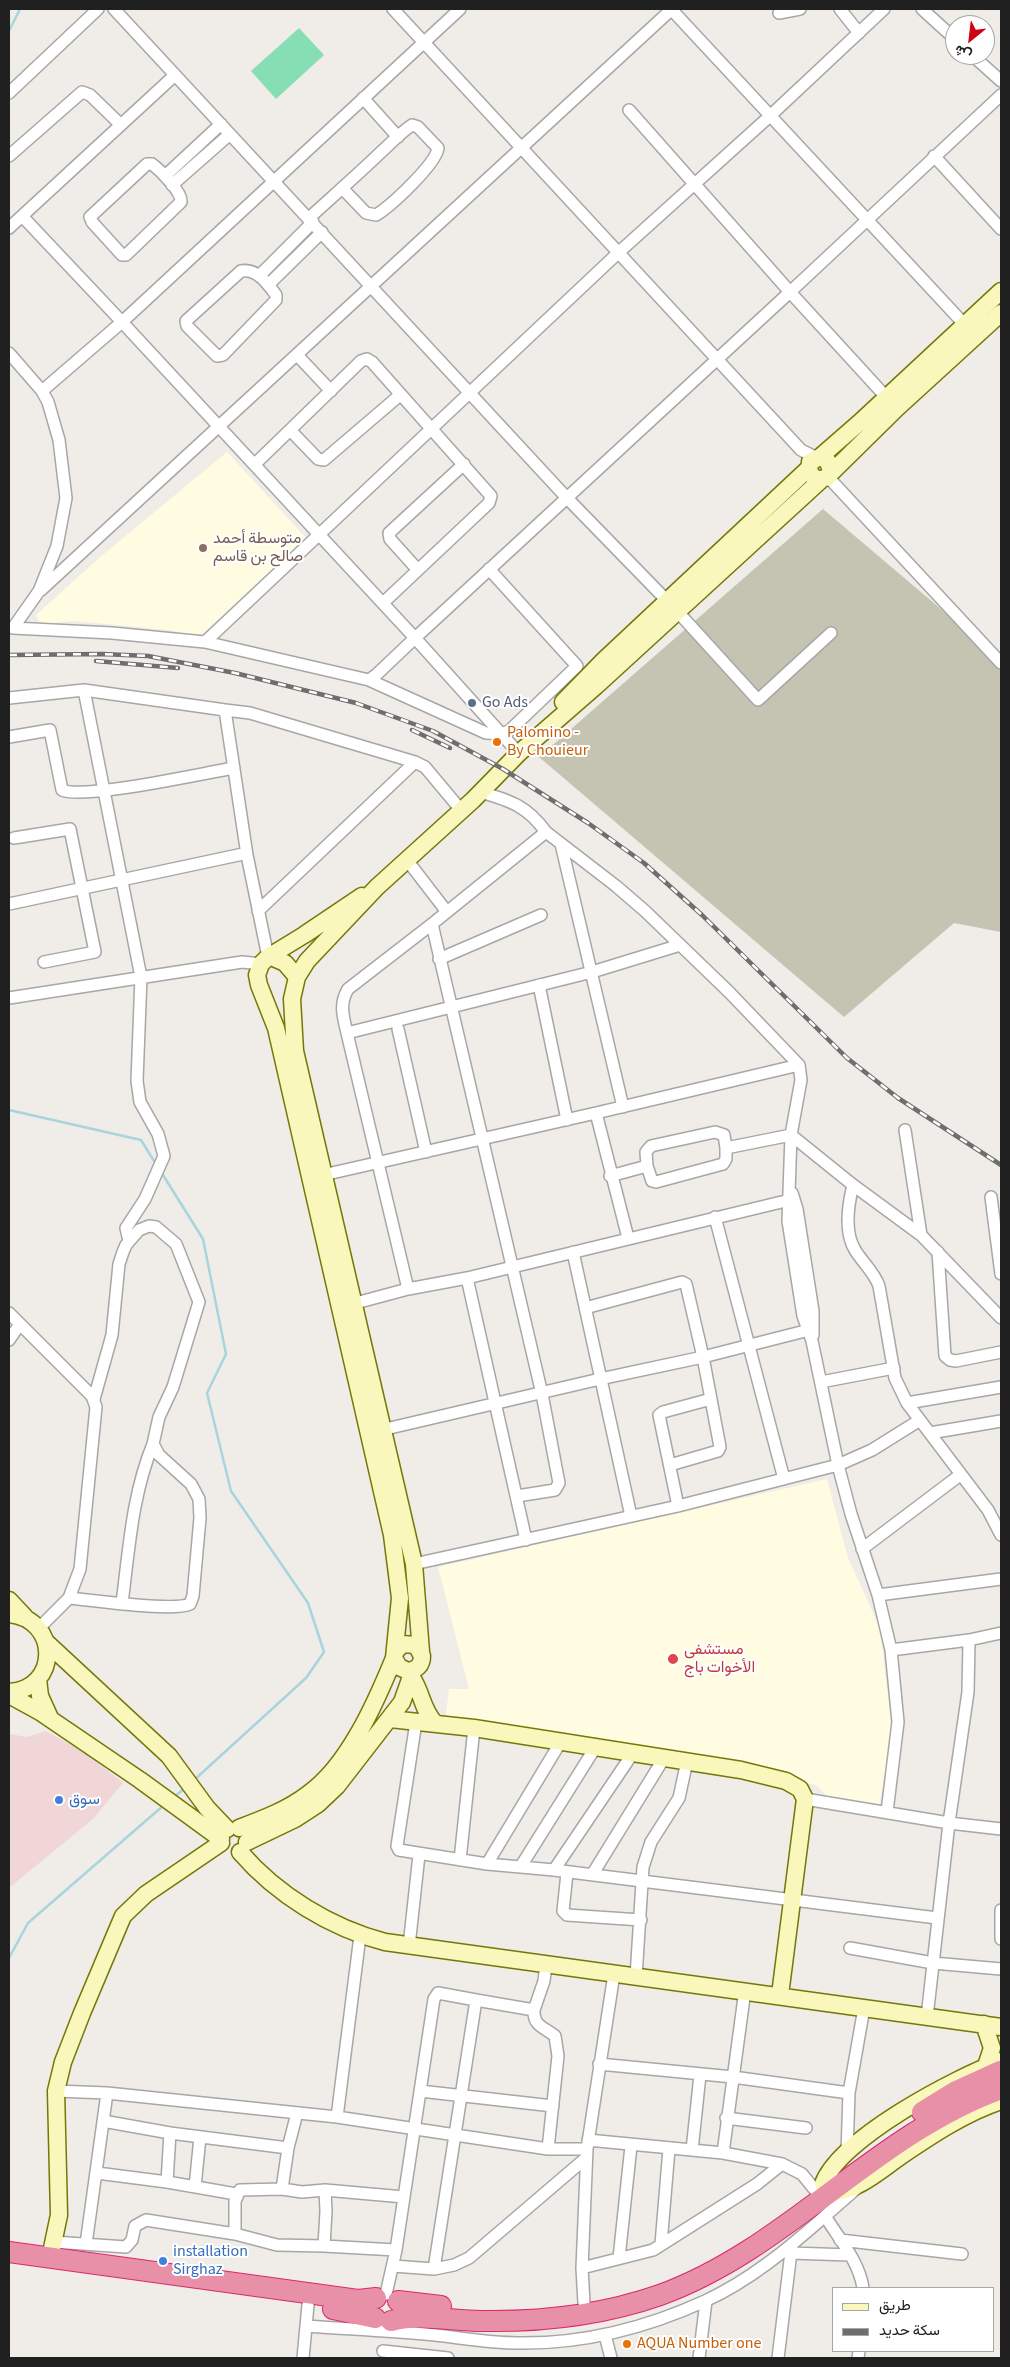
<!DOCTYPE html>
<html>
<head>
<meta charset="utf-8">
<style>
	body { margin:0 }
	#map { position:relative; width:1010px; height:2367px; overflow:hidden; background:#f0ece7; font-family:"Source Sans 3",Vazirmatn,sans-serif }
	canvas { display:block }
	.frame { position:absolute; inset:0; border:10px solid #202020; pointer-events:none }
	.legend { position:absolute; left:832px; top:2287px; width:162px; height:65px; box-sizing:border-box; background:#fff; border:1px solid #a6a6a6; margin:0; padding:6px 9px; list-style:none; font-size:15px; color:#202020 }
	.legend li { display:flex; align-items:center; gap:10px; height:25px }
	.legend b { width:25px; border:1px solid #a6a6a6 }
	.north { position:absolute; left:945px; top:15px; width:50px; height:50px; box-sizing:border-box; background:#fff; border:1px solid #a6a6a6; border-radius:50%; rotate:209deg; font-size:14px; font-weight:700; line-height:20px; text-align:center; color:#202020 }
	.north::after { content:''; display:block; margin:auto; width:18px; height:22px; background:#ce0212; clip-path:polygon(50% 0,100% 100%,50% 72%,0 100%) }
</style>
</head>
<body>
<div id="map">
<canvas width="1010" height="2367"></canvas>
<div class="frame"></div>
<ul class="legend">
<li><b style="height:6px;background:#f9f7bc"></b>طريق</li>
<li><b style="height:6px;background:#6e6e6e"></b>سكة حديد</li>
</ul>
<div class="north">ش</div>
</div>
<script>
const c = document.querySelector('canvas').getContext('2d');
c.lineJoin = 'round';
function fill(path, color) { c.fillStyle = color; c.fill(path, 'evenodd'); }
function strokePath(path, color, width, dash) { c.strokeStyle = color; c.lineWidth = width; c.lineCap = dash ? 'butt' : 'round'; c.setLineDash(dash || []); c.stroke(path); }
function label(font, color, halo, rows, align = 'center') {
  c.font = font + ' "Source Sans 3",Vazirmatn,sans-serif'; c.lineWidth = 4; c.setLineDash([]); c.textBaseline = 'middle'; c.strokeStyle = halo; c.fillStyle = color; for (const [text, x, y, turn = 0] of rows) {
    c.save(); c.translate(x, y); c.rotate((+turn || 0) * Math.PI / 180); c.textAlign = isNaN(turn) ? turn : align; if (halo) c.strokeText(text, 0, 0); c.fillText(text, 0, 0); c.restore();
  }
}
fill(new Path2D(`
	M46,1731L84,1752L123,1783L94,1818L9,1888V1734L27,1737Z`), '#f1d6d7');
fill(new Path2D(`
	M227,452L306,538L200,636L168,630L74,621L40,624L36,615L99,558Z
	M827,1479L848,1558L880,1628L892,1730L879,1808L831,1800L816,1785L703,1759L445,1722L449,1689H469L438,1567Z`), '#fffce1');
fill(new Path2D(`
	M823,509L1001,660V932L954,923L844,1017L539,757Z`), '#c5c4b2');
fill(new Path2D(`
	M299,28L324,55L276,99L251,71Z`), '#86deb5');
strokePath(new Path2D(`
	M9,31L20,9
	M9,1110L141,1140L154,1161
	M163,1175L203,1239L226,1354L207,1393L231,1491L308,1603L324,1652L306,1678L193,1781
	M174,1797L185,1788
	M9,1958L28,1923L164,1805`), '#a8d5dd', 2.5);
const street = new Path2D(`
	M114,9L566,497L677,611L758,700L831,633
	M393,9L801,450L817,458
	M460,9L122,322L415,638L790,292L887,398
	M671,9L965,325
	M840,9L859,33
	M922,9L955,39
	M779,13L800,9
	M972,55L1001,81
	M9,93L98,9
	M363,98L398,137
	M629,110L790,292L1001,95
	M9,156L82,92L90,95L121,125
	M934,156L1001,229
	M147,164H152C161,171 182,192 181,202L126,255H122L92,222L90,217Z
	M165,176L221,124
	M172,185L230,134
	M22,216L122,322L42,391
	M309,218C332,197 356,176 379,154C389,145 400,133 412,125L418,127L438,148C436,164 391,206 376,215L366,213L342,188
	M9,228L175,75
	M241,271C257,268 268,284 276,295V300L223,355L217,356L187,326L186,321Z
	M259,276L313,222
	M268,285L322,232
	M9,353L42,391L48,402L59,440L66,498L57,546L39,591L13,628L112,633L205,642L369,680L376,675L415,638L514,748
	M297,355L331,391
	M291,431L318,459L324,460L400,395
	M255,464L361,361L367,359L372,362L491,496L489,503L384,602
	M828,477L1001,663
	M417,569L390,539L389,533L464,464
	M41,590C252,397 461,202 672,9
	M205,642L618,253L771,115L884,9
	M369,680L486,733L501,734L509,731L577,666L489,569
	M84,690L225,710
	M9,698L84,690L141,977L137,1081L140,1102L158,1134L164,1156L145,1199L126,1228L129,1241
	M9,737L50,730L62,790C83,800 203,773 234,768
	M481,792C511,801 527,806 546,832
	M14,838L70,829L95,952L44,962
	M561,844L623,1107
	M407,860L447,912
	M9,904L243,854L247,855
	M258,911L415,762
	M432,924L542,1394L559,1483L555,1490L517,1496
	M268,957L247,855L225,710L250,713L415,762L425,767L461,810
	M439,959L541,915
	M539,985L567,1120
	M9,998L242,962L261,964
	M398,1029L426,1152
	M347,1033L592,972L680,945
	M596,1113L628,1238
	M905,1130L921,1235
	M647,1166L646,1152L651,1146L715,1132L724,1135L726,1148
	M323,1175L596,1113L799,1065
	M610,1176L647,1166L652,1181L656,1182L723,1164L726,1159V1148L791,1135L853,1185L921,1235L1001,1318
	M853,1185C848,1205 844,1232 855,1250C863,1263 874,1272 879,1286L895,1378L907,1403L988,1510L1001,1535
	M792,1193L797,1209L813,1311V1335
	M991,1197L1001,1274
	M715,1217L784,1479
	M573,1252L631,1516
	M938,1252L945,1356L950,1360L956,1361L1001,1352
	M467,1278L526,1540
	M408,1289L347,1033C343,1016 339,1004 348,989L432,924L546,832L616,886L645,911L729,992L799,1065L801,1080L791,1135L788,1221L803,1316L812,1341L838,1465L851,1514L878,1595L891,1650L898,1722L887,1812
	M352,1304L408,1289L467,1278L794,1199
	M585,1308L682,1282L686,1284L703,1357L720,1447L718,1451L670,1465
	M9,1313L92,1396L96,1407L80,1569L69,1598L39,1628
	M9,1340L20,1324
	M821,1382L894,1368
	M907,1403L1001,1387
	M377,1431L600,1379L703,1357L813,1329
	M930,1433L1001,1421
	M678,1506L659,1415L663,1412L711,1399
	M862,1549L960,1475
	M414,1564L678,1506L838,1465L872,1450L920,1420
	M878,1595L1001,1579
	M69,1598C92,1600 173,1612 190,1604L193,1596L200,1518L199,1499L191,1484L159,1455L153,1444L159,1417L173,1387L199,1302L176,1244L156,1227L149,1226L139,1230L126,1245L123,1252L119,1264L112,1335L94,1399
	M122,1603C129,1550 132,1495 153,1444
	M891,1650L969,1640L1001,1633
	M416,1722L397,1846L399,1850L487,1864L554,1870L937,1918
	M805,1799L949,1823L1001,1829
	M460,1860L474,1728
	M487,1864L560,1743
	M521,1866L595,1748
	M554,1870L633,1753
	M567,1873L563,1911L567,1915L641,1920
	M592,1875L664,1758
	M1001,1939V1910
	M409,1946L419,1855
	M850,1948L933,1963L1001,1969
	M636,1977L643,1867L651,1842L679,1798L687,1761
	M534,2010L544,1981L546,1964
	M927,2017L949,1823L968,1692L969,1640
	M599,2064L733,2077L849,2093
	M56,2091L107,2093L337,2117L548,2149H587
	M420,2091L553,2106
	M337,2117L360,1936
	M726,2118L806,2128
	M103,2121L170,2133
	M588,2140L723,2153L782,2164L802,2174L815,2190
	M692,2150L700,2075
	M723,2153L745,1990
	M847,2153L849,2093L864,2008
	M97,2173L167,2182L170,2133L288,2148
	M167,2182L236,2194
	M195,2187L200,2137
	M282,2189L302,2192L325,2190L326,2211L324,2246L396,2250
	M325,2190L404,2197
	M825,2216L857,2188
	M235,2234L277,2245L324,2246
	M840,2240L962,2254
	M54,2242L126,2247L132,2240L135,2226L146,2220L235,2234V2201L240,2190L282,2189L288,2148L297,2113
	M86,2244L107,2093
	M661,2244L669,2149
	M791,2253L850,2255
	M619,2258L631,2146
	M393,2266L434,2269L476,2000L534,2010C533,2026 544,2027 555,2036L558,2056L548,2149
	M582,2268L587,2149L614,1974
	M434,2269L454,2265L469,2258L586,2158
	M386,2294L396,2250L434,1999L438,1993L476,2000
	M584,2303L582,2268L653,2250L757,2184L782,2164
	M306,2326C349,2329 392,2331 435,2335C462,2338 490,2343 518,2343C582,2344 646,2328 705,2301C749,2281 789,2248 825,2216C839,2239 859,2261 863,2288
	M605,2335L611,2358
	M383,2351L448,2358
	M303,2358L308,2305
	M699,2358L706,2301
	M778,2358L792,2244
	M858,2358L859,2351`);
const secondary = new Path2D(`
	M820,457L827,460L831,470L828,477L818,480L809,473L810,462L820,457L859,423L1001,291
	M830,474L897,408L1001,313
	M563,702L604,660L808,469
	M362,896L304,935L268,957L261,964L257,975L259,985L276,1028L392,1535L400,1598L394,1658L399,1667L408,1671C417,1670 422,1665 422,1656L416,1645L402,1644L396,1651
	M269,956L285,963L297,977
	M9,1600L25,1617
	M9,1614C60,1619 60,1689 9,1692
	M46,1642L169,1756L207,1808L227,1829
	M421,1652L414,1564L295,1051L292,999L297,977L307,961L377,887L473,800L519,753L596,686L821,480
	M412,1678C422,1692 422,1710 435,1723
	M38,1679L40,1696L50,1718
	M9,1695L40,1712L140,1780L221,1839
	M390,1719L474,1728L741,1770L786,1781L800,1789L805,1799L780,1995
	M239,1828C263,1819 287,1810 308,1794C348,1766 376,1702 394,1658
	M247,1842L295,1819L318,1804L337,1786L402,1702L413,1671
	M240,1852C277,1895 331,1928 385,1942L1001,2027
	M984,2024L992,2048L986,2066
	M823,2184C839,2139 956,2077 1001,2061
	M831,2193C859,2190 878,2172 901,2156C932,2135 965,2113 1001,2101
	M50,2258L59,2215L56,2091L63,2062L82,2013L123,1916L146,1894L221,1843`);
const highway = new Path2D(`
	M922,2112L956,2091L1000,2071
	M9,2252L358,2300L376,2298
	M398,2301L441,2306
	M333,2309L375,2318
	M391,2321C420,2313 452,2321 481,2321C542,2322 603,2315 660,2295C787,2249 874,2135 1001,2089`);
strokePath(street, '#a7a7a7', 14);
strokePath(secondary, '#757806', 19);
strokePath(highway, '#da2873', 22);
strokePath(street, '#fff', 11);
strokePath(secondary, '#f9f7bc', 16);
strokePath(highway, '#e790a7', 20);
const rail = new Path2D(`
	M9,655L102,654L148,656L235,673L356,703L433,731L503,769L588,823L644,863L702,915L847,1058L898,1098L1001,1165
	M96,661L178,668
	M412,730L450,748`);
strokePath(rail, '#6e6e6e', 4.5);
strokePath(rail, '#fff', 2.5, [8]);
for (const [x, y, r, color] of [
	[203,548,5,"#8d6e63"],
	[472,703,5,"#5c6f8a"],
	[497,742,5,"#e8710a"],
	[673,1659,6,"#e0444e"],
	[59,1800,5,"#3f7fe0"],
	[163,2261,5,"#3f7fe0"],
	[627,2344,5,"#e8710a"]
]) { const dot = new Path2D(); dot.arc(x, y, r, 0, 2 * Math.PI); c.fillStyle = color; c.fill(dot); strokePath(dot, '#fff', 2); }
label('16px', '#785e54', '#fff', [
	["متوسطة أحمد",213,539],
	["صالح بن قاسم",213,557]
], 'left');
label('16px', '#4e5e75', '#fff', [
	["Go Ads",482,703]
], 'left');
label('16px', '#c56008', '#fff', [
	["Palomino -",507,733],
	["By Chouieur",507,751],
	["AQUA Number one",637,2344]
], 'left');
label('16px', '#be3a42', '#fff', [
	["مستشفى",684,1650],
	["الأخوات باج",684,1668]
], 'left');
label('16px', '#366cbe', '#fff', [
	["سوق",69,1800],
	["installation",173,2252],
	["Sirghaz",173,2270]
], 'left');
</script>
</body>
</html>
